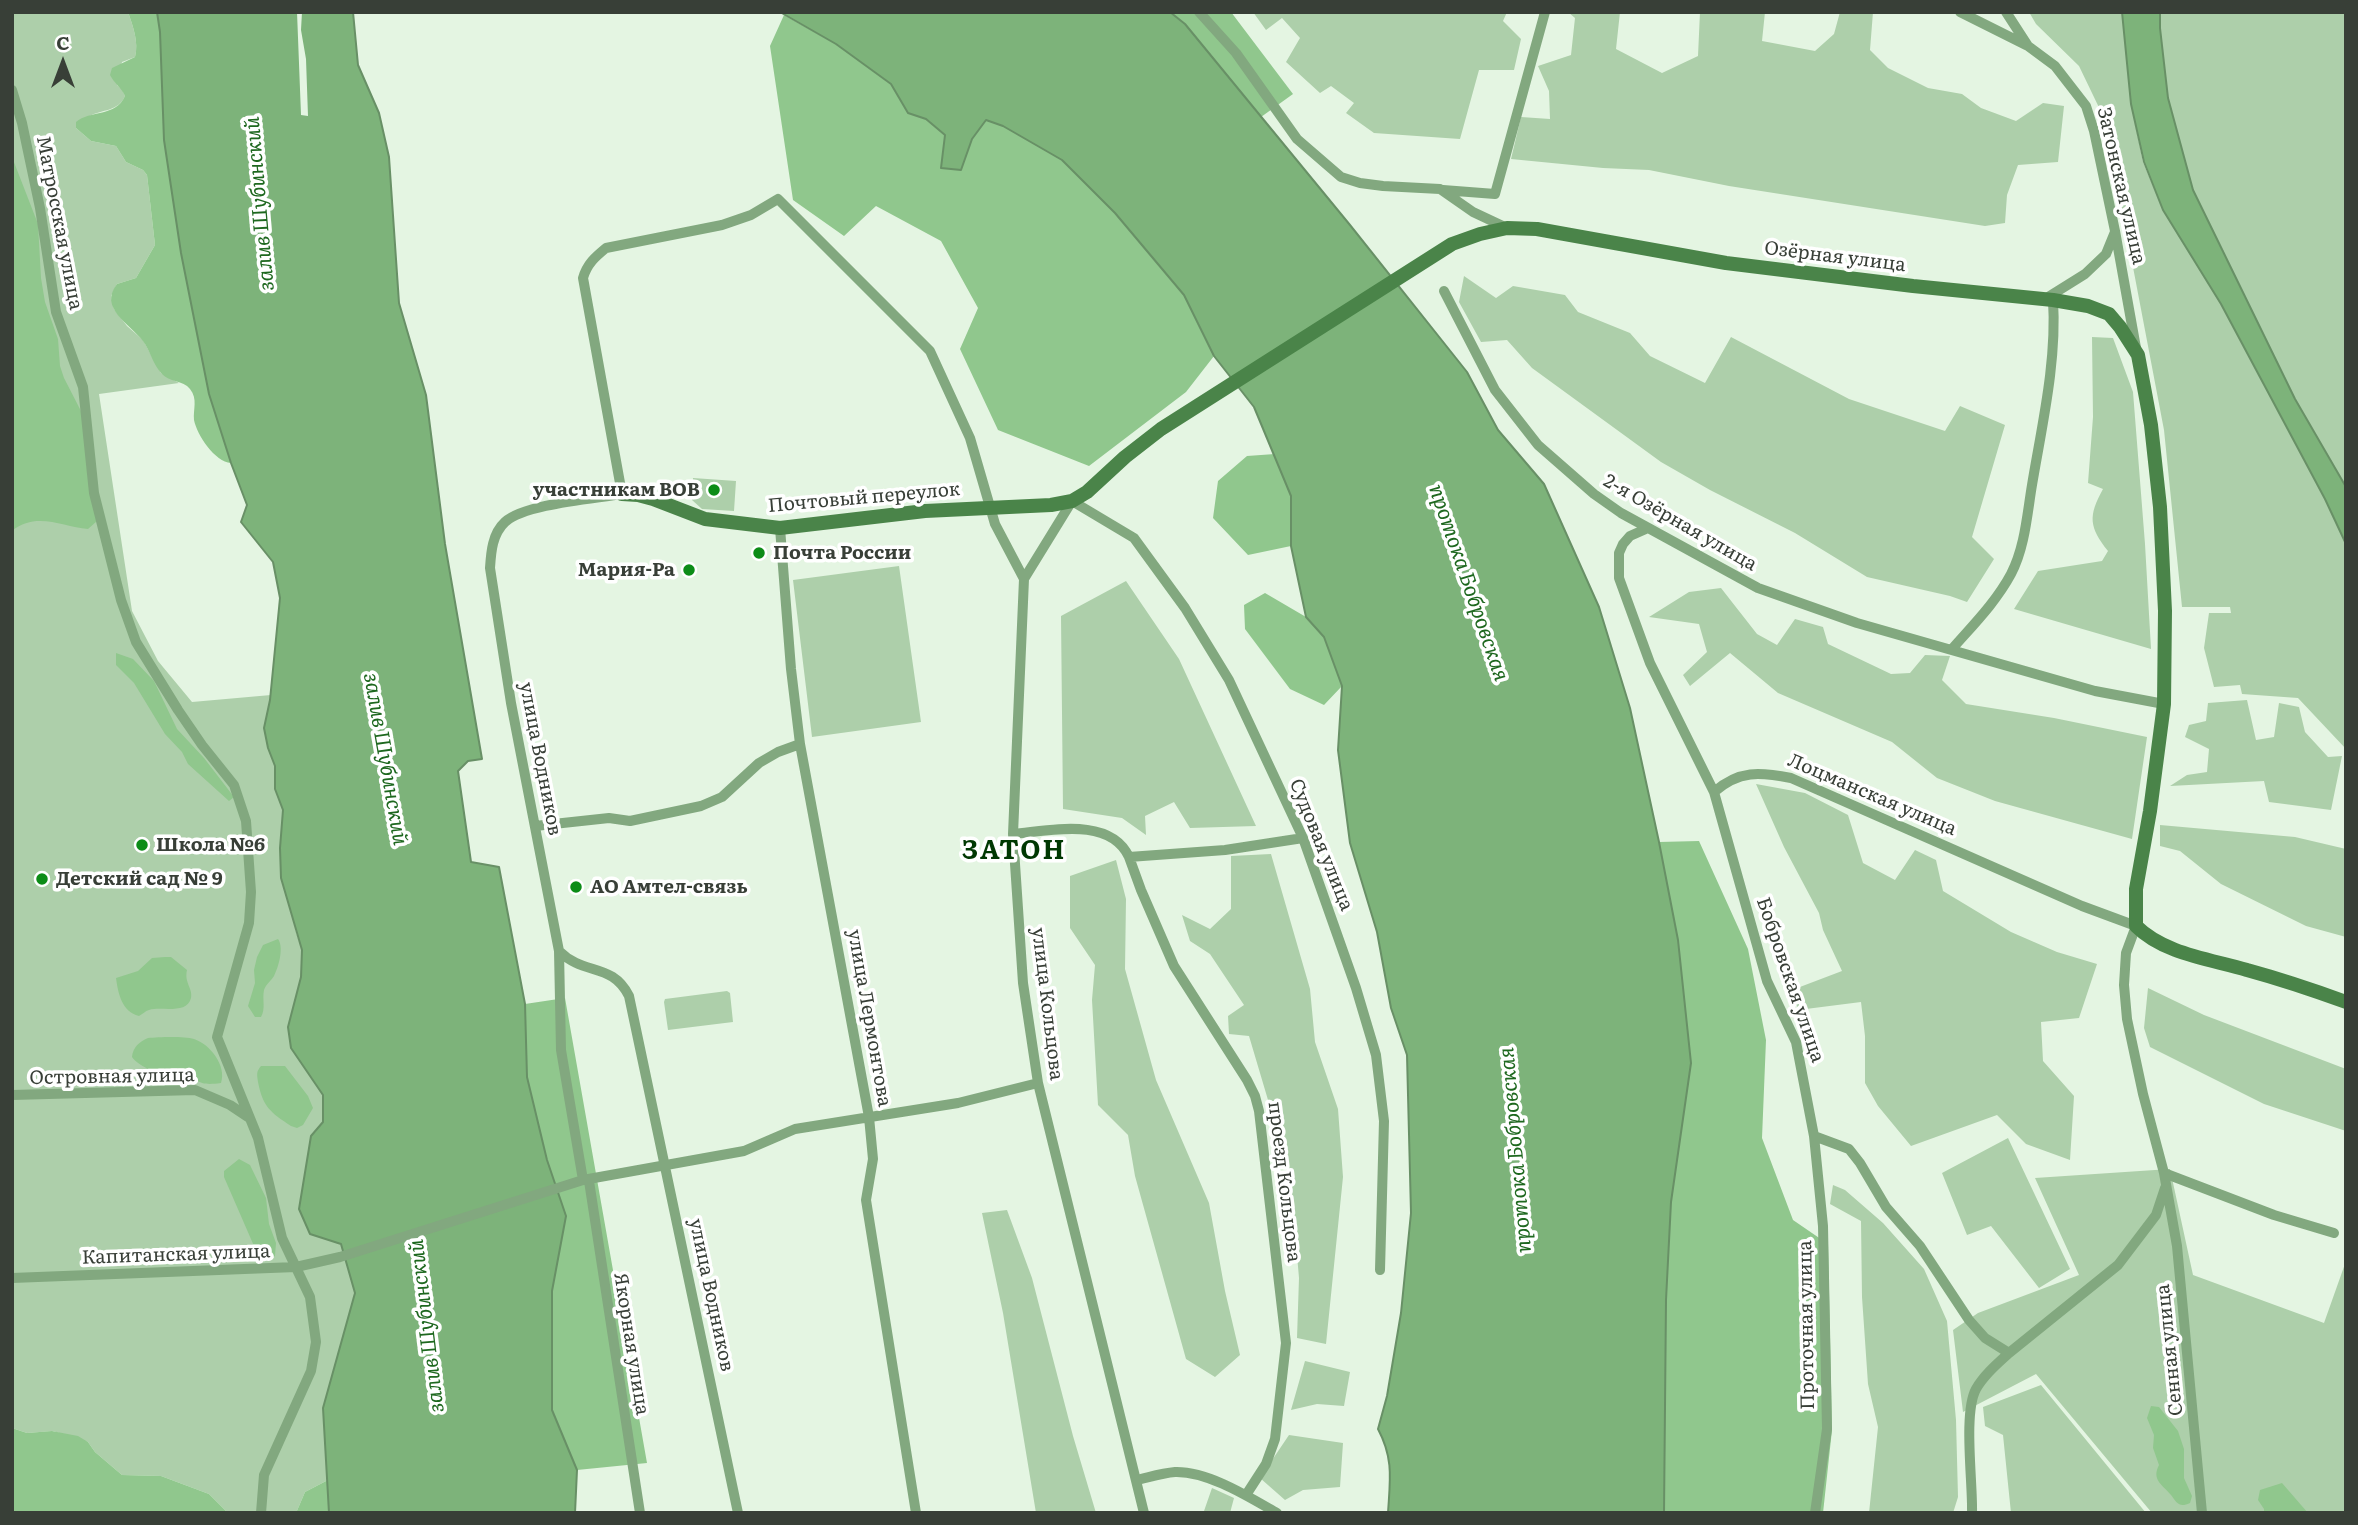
<!DOCTYPE html>
<html>
<head>
<meta charset="utf-8">
<style>
	body { margin:0 }
	#map { position:relative; width:2358px; height:1525px; overflow:hidden; background:#e4f5e2; font-family:Literata,serif }
	canvas { display:block }
	.frame { position:absolute; inset:0; border:14px solid #383f37; pointer-events:none }
	.north { position:absolute; left:28px; top:28px; width:70px; height:70px; -webkit-text-stroke:5px #fff; paint-order:stroke; rotate:0deg; font-size:19px; font-weight:700; line-height:28px; text-align:center; color:#383f37 }
	.north::after { content:''; display:block; margin:auto; width:24px; height:32px; background:#383f37; clip-path:polygon(50% 0,100% 100%,50% 72%,0 100%) }
</style>
</head>
<body>
<div id="map">
<canvas width="2358" height="1525"></canvas>
<div class="frame"></div>
<div class="north">С</div>
</div>
<script>
const c = document.querySelector('canvas').getContext('2d');
c.lineJoin = 'round';
function fill(path, color) { c.fillStyle = color; c.fill(path, 'evenodd'); }
function strokePath(path, color, width, dash) { c.strokeStyle = color; c.lineWidth = width; c.lineCap = dash ? 'butt' : 'round'; c.setLineDash(dash || []); c.stroke(path); }
function label(font, color, halo, rows, align = 'center') {
  c.font = font + ' Literata,serif'; c.lineWidth = 7; c.setLineDash([]); c.textBaseline = 'middle'; c.strokeStyle = halo; c.fillStyle = color; for (const [text, x, y, turn = 0] of rows) {
    c.save(); c.translate(x, y); c.rotate((+turn || 0) * Math.PI / 180); c.textAlign = isNaN(turn) ? turn : align; if (halo) c.strokeText(text, 0, 0); c.fillText(text, 0, 0); c.restore();
  }
}
fill(new Path2D(`
	M12,12H128C133,26 139,43 135,57L122,62L117,85L122,89L125,96C118,112 102,109 90,116C84,119 80,124 76,128L91,141L116,146L126,162L143,170L147,175L155,245L136,278L117,284L111,296L114,309L127,326L143,340L161,373L179,383L99,394L132,611L158,661L192,702L271,695L268,748L275,766V789L283,810L280,848L296,932L302,950L301,977L288,1027L291,1048L323,1094V1122L311,1137L310,1234L341,1244L355,1293L323,1408L328,1480L305,1492L296,1513H228L209,1494L161,1476L122,1475L95,1452L88,1442L53,1431L27,1433L12,1428Z
	M1253,12H1507L1503,21L1521,39L1514,70H1479L1460,139L1374,133L1346,113L1354,103L1331,86L1320,93L1286,62L1300,38L1282,18L1266,30Z
	M1568,12H1620L1616,49L1662,73L1698,56L1700,12H1765L1762,41L1815,51L1834,34L1840,12H1873L1870,50L1888,68L1928,88L1962,94L1981,108L2016,121L2043,103L2064,106L2058,162L2018,165L2007,195L2005,223L1985,226L1729,186L1649,170L1603,168L1511,159L1521,117L1550,119L1549,91L1538,66L1571,55L1575,18Z
	M2029,12H2122L2131,104L2143,162L2163,210L2221,304L2325,499L2346,544V749L2298,698L2242,694L2240,685L2214,687L2204,648L2209,613H2231L2230,607H2182L2164,430L2105,120L2079,66L2036,24Z
	M2160,12H2346V487L2295,399L2193,190L2168,98L2160,28Z
	M1464,276L1496,298L1513,286L1565,295L1578,312L1630,333L1650,356L1705,383L1731,337L1849,399L1945,431L1960,406L2005,425L1972,537L1994,559L1967,602L1950,596L1867,577L1795,533L1710,490L1661,462L1532,368L1507,340L1481,342L1459,302Z
	M2092,337L2113,338L2133,392L2145,544L2151,649L2014,609L2038,571L2102,561L2108,551C2089,527 2088,516 2103,489L2088,483L2093,417Z
	M693,478L736,481L734,511L702,509L692,500Z
	M899,566L921,722L812,737L793,580Z
	M1126,581L1179,659L1256,826L1190,828L1174,802L1145,816L1146,835L1122,818L1063,809L1061,616Z
	M1721,588L1757,634L1777,645L1795,619L1823,627L1828,644L1891,674L1910,673L1925,655L1950,656L1942,680L1966,704L2054,718L2147,737L2132,839L1995,801L1937,778L1892,742L1778,693L1730,653L1690,686L1683,675L1707,652L1699,624L1649,617L1689,592Z
	M2247,700L2256,740L2274,737L2279,703L2299,707L2305,732L2328,757L2342,756L2331,810L2269,802L2264,781L2170,786L2187,775L2207,772L2209,749L2185,737L2189,725L2206,721L2208,703Z
	M1756,784L1805,793L1848,815L1863,863L1895,880L1915,850L1936,860L1943,891L2011,932L2057,952L2097,964L2079,1018L2041,1022L2043,1061L2074,1096L2070,1160L2026,1144L1997,1115L1911,1146L1878,1106L1865,1083V1036L1861,1002L1798,1010L1792,990L1842,971L1823,930L1819,913L1784,847Z
	M2160,825L2295,837L2346,849V937L2306,926L2221,884L2180,851L2160,846Z
	M1271,854L1310,989L1315,1042L1338,1109L1343,1177L1326,1344L1297,1338L1299,1278L1290,1174L1249,1036L1229,1034L1228,1016L1244,1005L1210,954L1190,941L1182,915L1210,929L1231,909V856Z
	M1116,860L1126,899L1125,969L1156,1080L1209,1203L1225,1291L1240,1355L1215,1377L1186,1359L1135,1176L1128,1135L1098,1105L1092,1000L1095,965L1070,928V876Z
	M2148,988L2204,1015L2346,1069V1131L2264,1104L2150,1047L2144,1028Z
	M727,991L730,993L733,1022L668,1030L664,1002L665,999Z
	M2008,1138L2070,1269L2039,1288L1991,1226L1967,1235L1942,1173Z
	M2170,1169L2193,1275L2324,1323L2346,1261V1513H2152L2036,1374L1963,1412L1953,1330L1978,1313L2079,1275L2035,1178Z
	M1833,1185L1845,1190L1883,1223L1924,1269L1947,1321L1956,1420L1958,1497L1953,1513H1869L1878,1427L1868,1384L1862,1297L1861,1221L1830,1204Z
	M1007,1210L1032,1278L1073,1436L1096,1513H1036L1003,1313L982,1213Z
	M1305,1361L1350,1372L1344,1406L1317,1404L1291,1410Z
	M2041,1385L2146,1513H2011L2003,1435L1985,1426L1983,1407Z
	M1289,1435L1343,1443L1340,1487L1303,1490L1285,1500L1260,1478Z
	M1212,1488L1234,1498L1230,1513H1196L1204,1511Z`), '#adcfaa');
fill(new Path2D(`
	M128,12H157L160,32L164,140L181,253L209,394L231,463C215,462 197,435 194,420C193,409 198,399 190,389C183,380 169,382 162,374C153,365 150,350 143,341C130,324 98,308 117,284L136,278L155,245L147,175L143,170L126,162L116,146L91,141L76,128V122C90,110 116,117 125,96C121,87 114,83 110,75L112,68L135,57C139,43 133,26 128,12Z
	M1170,12H1231L1293,94L1261,117L1185,24Z
	M784,15L836,44L891,84L908,113L926,119L945,135L942,168L961,170L972,139L986,120L1003,126L1062,160L1115,213L1184,295L1214,356L1186,392L1089,466L998,430L960,349L978,308L941,241L876,206L844,236L793,200L770,46Z
	M12,157L38,224L41,278L45,302L58,339L60,366L64,378L82,413L97,521L88,529C63,527 36,511 12,531Z
	M1275,454L1291,496V546L1248,555L1213,518L1218,481L1247,456Z
	M1265,593L1306,617L1324,637L1342,686L1324,705L1290,689L1245,629L1244,605Z
	M116,653L133,659L154,681L177,729L204,758L234,797L229,801L188,764L182,752L165,734L134,683L116,665Z
	M1699,841L1748,949L1766,1040L1762,1138L1793,1220L1828,1244L1832,1430L1823,1513H1664L1666,1300L1671,1202L1691,1063L1678,940L1659,842Z
	M278,939C284,947 279,966 274,976C271,981 266,984 264,990C262,1000 266,1008 261,1017H255L248,1006L255,983L254,970L257,957L263,945Z
	M165,957H171L187,970C184,983 193,988 191,998C187,1015 161,1006 149,1010C145,1011 143,1014 139,1016C122,1012 118,993 116,978L138,971L152,958Z
	M565,998L647,1463L577,1470L552,1410V1291L566,1216L547,1160L527,1077L525,1004Z
	M148,1038C159,1037 184,1036 194,1039C210,1044 227,1066 221,1083C198,1086 202,1081 183,1075C177,1074 172,1076 166,1075C157,1074 137,1065 132,1057C133,1047 139,1042 148,1038Z
	M261,1066H285L308,1096L313,1108L303,1125L297,1128L291,1126C270,1112 263,1107 258,1082C257,1074 256,1072 261,1066Z
	M239,1159L250,1165L266,1198L269,1224L276,1243L275,1256L269,1259L254,1246L224,1177V1171Z
	M2151,1406L2159,1407L2178,1431L2184,1449V1478L2192,1496L2190,1503C2179,1508 2177,1503 2171,1495C2163,1485 2151,1480 2159,1465L2153,1448L2154,1435L2147,1418Z
	M12,1428L27,1433L52,1431L78,1436L88,1442L95,1452L122,1475L161,1476L209,1494L228,1513H12Z
	M328,1480L329,1513H296L305,1492Z
	M2282,1483L2308,1513H2264V1509L2258,1500L2260,1490Z`), '#90c78d');
const water = new Path2D(`
	M157,12H353L358,65L379,113L389,157L399,303L426,395L445,544L482,759L468,761L458,771L471,862L499,867L525,1004L527,1077L547,1160L566,1216L552,1291V1410L577,1470L575,1513H329L323,1408L355,1293L341,1244L310,1234L299,1209L311,1136L323,1122V1095L291,1048L288,1027L301,977L302,950L281,878L280,848L283,810L275,789V766L268,748L264,728L270,700L280,598L273,562L241,522L247,505L231,463L209,394L181,253L164,140L160,32Z
	M780,12H1170L1185,24L1350,225L1467,372L1498,430L1544,484L1599,607L1630,708L1659,842L1678,940L1691,1063L1671,1202L1666,1300L1664,1513H1388C1390,1480 1394,1459 1378,1429L1387,1396L1401,1313L1411,1213L1407,1055L1391,1008L1377,932L1350,843L1338,750L1342,686L1324,637L1306,617L1291,546V496L1254,407L1214,356L1184,295L1115,213L1062,160L1003,126L986,120L972,139L961,170L941,168L945,135L926,119L908,113L891,84L836,44Z
	M2122,12H2160V28L2168,98L2193,190L2295,399L2346,487V544L2325,499L2221,304L2163,210L2144,162L2131,104Z`);
fill(water, '#7db37a');
strokePath(water, '#689066', 2);
fill(new Path2D(`
	M297,12H302L301,30L306,59L308,116L301,115Z`), '#e4f5e2');
strokePath(new Path2D(`
	M1199,12L1236,53L1297,139L1341,177L1360,183L1383,186L1440,189L1473,212L1507,228
	M1960,12L2026,45
	M2006,12L2028,46L2055,66L2086,106L2094,131L2115,231L2136,348
	M12,90L22,123L40,208L56,312L83,387L94,493L121,600L136,642L178,710L202,745L234,785L246,821L251,892L249,923L217,1037L258,1138L282,1238L310,1297L316,1342L311,1371L264,1475L261,1513
	M1443,190L1495,194L1545,12
	M1444,291L1495,390L1538,445L1594,494L1621,513L1758,588L1857,623L2095,691L2164,704
	M2045,299L2085,274L2106,254L2115,232
	M780,528L791,669L800,744L869,1117L873,1159L866,1200L916,1513
	M1648,528L1630,536L1623,544L1619,553V578L1650,663L1714,792L1767,981L1796,1042L1814,1136L1849,1149L1860,1163L1886,1207L1920,1246L1969,1320L1985,1338L2009,1353
	M1952,649C1973,625 1996,602 2011,574C2025,547 2027,515 2032,485C2042,425 2057,361 2053,300
	M1714,792C1739,770 1760,772 1791,778L2082,906L2136,926L2126,953L2124,985L2127,1019L2143,1094L2164,1173L2177,1246L2202,1513
	M535,826L609,818L630,821L701,806L722,797L759,763L778,752L800,744
	M1013,834C1049,831 1110,816 1129,857L1225,850L1303,838
	M1129,857L1141,890L1174,966L1247,1080L1255,1096L1259,1111L1286,1343L1275,1439L1266,1464L1246,1495
	M559,951L561,1050L583,1180
	M12,1095L195,1090L230,1105L248,1117
	M1814,1136L1823,1226L1827,1429L1815,1513
	M2164,1173L2274,1215L2334,1233
	M589,1181L640,1513
	M12,1278L296,1267L340,1257L583,1180L744,1151L795,1129L958,1103L1038,1083
	M1137,1480C1150,1477 1162,1473 1175,1472C1208,1471 1249,1497 1277,1513
	M738,1513L629,996C612,962 584,976 559,951L511,703L490,568C491,553 492,534 505,522C525,504 593,499 622,494L583,278C587,264 595,257 606,248L722,225L751,215L778,199L930,351L970,438L995,524L1024,579
	M1144,1513L1038,1083L1023,983L1013,834L1024,579L1072,501L1134,538L1185,608L1229,680L1303,838L1356,988L1376,1055L1384,1121L1380,1270
	M1972,1513C1973,1483 1963,1413 1976,1389C1984,1375 1997,1364 2009,1353L2118,1265L2156,1215L2165,1188`), '#82a87f', 10);
strokePath(new Path2D(`
	M622,494L638,495L653,499L705,519L780,528L925,511L1051,505L1072,501L1087,492L1125,457L1161,429L1452,244L1480,234L1507,228L1537,229L1726,263L1913,286L2053,300L2088,306L2109,314L2120,327L2138,355L2151,425L2160,507L2165,611L2164,704L2150,811L2136,889V926C2164,954 2210,959 2247,970C2280,979 2313,990 2346,1002`), '#4a8449', 14);
for (const [x, y, r, color] of [
	[714,490,7,"#0c8c17"],
	[759,553,7,"#0c8c17"],
	[689,570,7,"#0c8c17"],
	[142,845,7,"#0c8c17"],
	[42,879,7,"#0c8c17"],
	[576,887,7,"#0c8c17"]
]) { const dot = new Path2D(); dot.arc(x, y, r, 0, 2 * Math.PI); c.fillStyle = color; c.fill(dot); strokePath(dot, '#fff', 2.5); }
label('19px', '#383f37', '#fff', [
	["Затонская улица",2121,186,77],
	["Матросская улица",59,223,79],
	["Озёрная улица",1835,257,7],
	["Почтовый переулок",864,498,-5],
	["2-я Озёрная улица",1680,523,30],
	["улица Водников",540,759,79],
	["Лоцманская улица",1872,795,23],
	["Судовая улица",1321,845,68],
	["Бобровская улица",1790,980,71],
	["улица Кольцова",1047,1004,83],
	["улица Лермонтова",869,1018,80],
	["Островная улица",112,1077,-1],
	["проезд Кольцова",1284,1182,83],
	["Капитанская улица",176,1255,-2],
	["улица Водников",711,1295,78],
	["Проточная улица",1807,1325,-91],
	["Якорная улица",631,1344,81],
	["Сенная улица",2170,1350,-96]
]);
label('bold 19px', '#383f37', '#fff', [
	["участникам ВОВ",700,490,"right"],
	["Почта России",773,553],
	["Мария-Ра",675,570,"right"],
	["Школа №6",156,845],
	["Детский сад № 9",56,879],
	["АО Амтел-связь",590,887]
], 'left');
label('italic 21px', '#1e681f', '#fff', [
	["залив Шубинский",260,204,-95],
	["протока Бобровская",1468,583,71],
	["залив Шубинский",385,759,80],
	["протока Бобровская",1516,1150,-95],
	["залив Шубинский",427,1326,-97]
]);
c.letterSpacing = '2px';
label('bold 26px', '#003802', '#fff', [
	["ЗАТОН",1014,851]
]);
c.letterSpacing = '0px';
</script>
</body>
</html>
